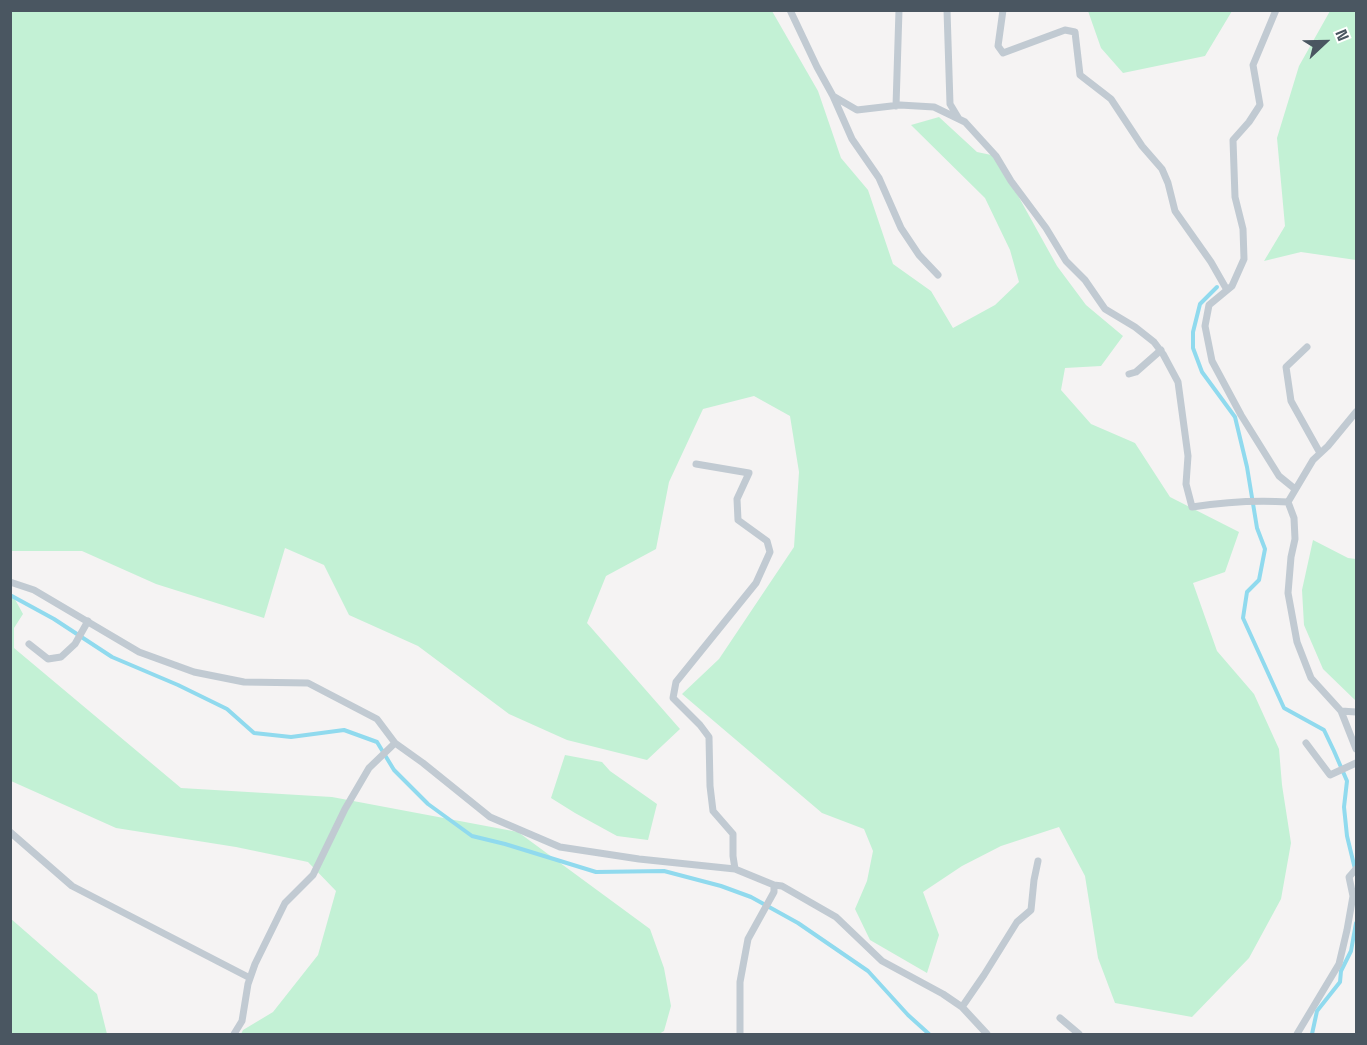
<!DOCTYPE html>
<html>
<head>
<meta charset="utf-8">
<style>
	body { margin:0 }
	#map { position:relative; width:1367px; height:1045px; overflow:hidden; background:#f5f3f3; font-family:"Space Grotesk",sans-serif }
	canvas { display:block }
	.frame { position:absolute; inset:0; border:12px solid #4a5661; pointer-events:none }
	.north { position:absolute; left:1295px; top:12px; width:60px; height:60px; -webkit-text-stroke:4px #fff; paint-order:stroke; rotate:68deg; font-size:16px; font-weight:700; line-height:24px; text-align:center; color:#4a5661 }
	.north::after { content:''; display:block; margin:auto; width:21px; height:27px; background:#4a5661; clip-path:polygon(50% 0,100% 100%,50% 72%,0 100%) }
</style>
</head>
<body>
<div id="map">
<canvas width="1367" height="1045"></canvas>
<div class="frame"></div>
<div class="north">N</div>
</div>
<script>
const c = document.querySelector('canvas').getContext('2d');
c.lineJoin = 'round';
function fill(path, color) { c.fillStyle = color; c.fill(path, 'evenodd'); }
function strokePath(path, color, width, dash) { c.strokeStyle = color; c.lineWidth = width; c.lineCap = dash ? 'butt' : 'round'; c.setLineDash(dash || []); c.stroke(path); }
fill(new Path2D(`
	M10,11H772L818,91L841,158L868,190L893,264L931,291L953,328L995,305L1019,282L1010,250L985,198L911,125L939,117L977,152L996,156L1057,266L1086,305L1123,336L1101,366L1065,368L1061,390L1091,424L1135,443L1170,497L1239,532L1225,572L1193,583L1217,651L1254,694L1279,749L1282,785L1291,843L1281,899L1249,958L1192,1017L1115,1003L1098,958L1085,876L1059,827L1001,846L962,866L923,892L939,935L927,973L870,940L855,909L867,881L873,851L864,829L822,813L682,694L719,659L794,547L799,472L790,416L754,396L703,409L669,482L656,549L606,576L587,623L680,729L647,760L567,740L509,714L418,646L349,615L324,565L285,548L264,618L156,584L82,551H11Z
	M1088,11V10L1232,11L1205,56L1123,73L1101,48Z
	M1330,11H1356V260L1301,252L1264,261L1285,226L1277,138L1299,66Z
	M1313,540L1348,558L1356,559V701L1323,669L1304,625L1302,590Z
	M11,592L23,614L14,628V648L181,788L332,797L518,832L650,929L664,968L671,1006L664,1031L659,1034H241L243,1030L273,1012L318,955L336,891L308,862L236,847L116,828L11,781Z
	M565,755L602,762L610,771L657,804L648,840L617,836L575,813L551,798Z
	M10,918L97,994L107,1034H11Z`), '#c3f1d5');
strokePath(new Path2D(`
	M1217,287L1200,304L1193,332V348L1202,372L1235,417L1247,467L1257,528L1265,549L1259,580L1247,592L1243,618L1284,708L1324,730L1334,751L1347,781L1344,807L1347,836L1355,869
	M10,595L54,619L112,657L178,685L227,709L254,733L291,737L344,730L377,742L394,770L428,804L472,836L505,844L596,872L664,871L721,886L751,897L798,923L868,971L908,1015L929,1034
	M1312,1034L1317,1011L1340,982L1341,971L1351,951L1356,923`), '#90daee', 4);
strokePath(new Path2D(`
	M790,10L817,67L833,96L857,110L900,105L934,107L965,122L996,156L1011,181L1046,228L1066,261L1085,280L1105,309L1135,327L1154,342L1163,354L1178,382L1188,456L1186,484L1192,507C1224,502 1256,500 1288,502L1294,518L1295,539L1291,557L1288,593L1297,642L1311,678L1341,711L1356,749
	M947,10L950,104L959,119
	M1003,10L998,46L1003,53L1065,30L1075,32L1080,75L1111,99L1142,146L1162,169L1168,183L1175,211L1211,262L1227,290
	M1276,10L1253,65L1260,105L1249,122L1233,140L1235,197L1243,229L1244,259L1232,286L1209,305L1205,326L1212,361L1241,415L1279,476L1295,489
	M833,96L852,139L879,178L901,228L919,255L938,275
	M896,106L899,10
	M1307,347L1286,367L1291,401L1320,453
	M1129,374L1136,372L1161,350
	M696,464L749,473L737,499L738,520L767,541L770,552L756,583L676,682L673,698L700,725L709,737L710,786L713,811L733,834V856L735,869
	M1288,502L1313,460L1328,446L1356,412
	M10,582L34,590L139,652L194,672L244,682L308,683L377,719L395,743L423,763L490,817L560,847L639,859L735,869L774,885L782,886L836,917L882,961L943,994L962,1007L987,1034
	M29,644L48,659L61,657L75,644L88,621
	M1341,711L1356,712
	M1306,743L1330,775L1356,763
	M10,832L72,886L250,978
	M962,1007L984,975L1017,922L1031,910L1034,880L1038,861
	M1060,1018L1079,1034
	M234,1034L242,1021L248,984L255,964L285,903L313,875L345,809L369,768L395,743
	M740,1034V982L748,939L774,892V885
	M1297,1034L1339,964L1347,930L1353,896L1349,877L1356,869`), '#c1cad2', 7);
</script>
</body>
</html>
